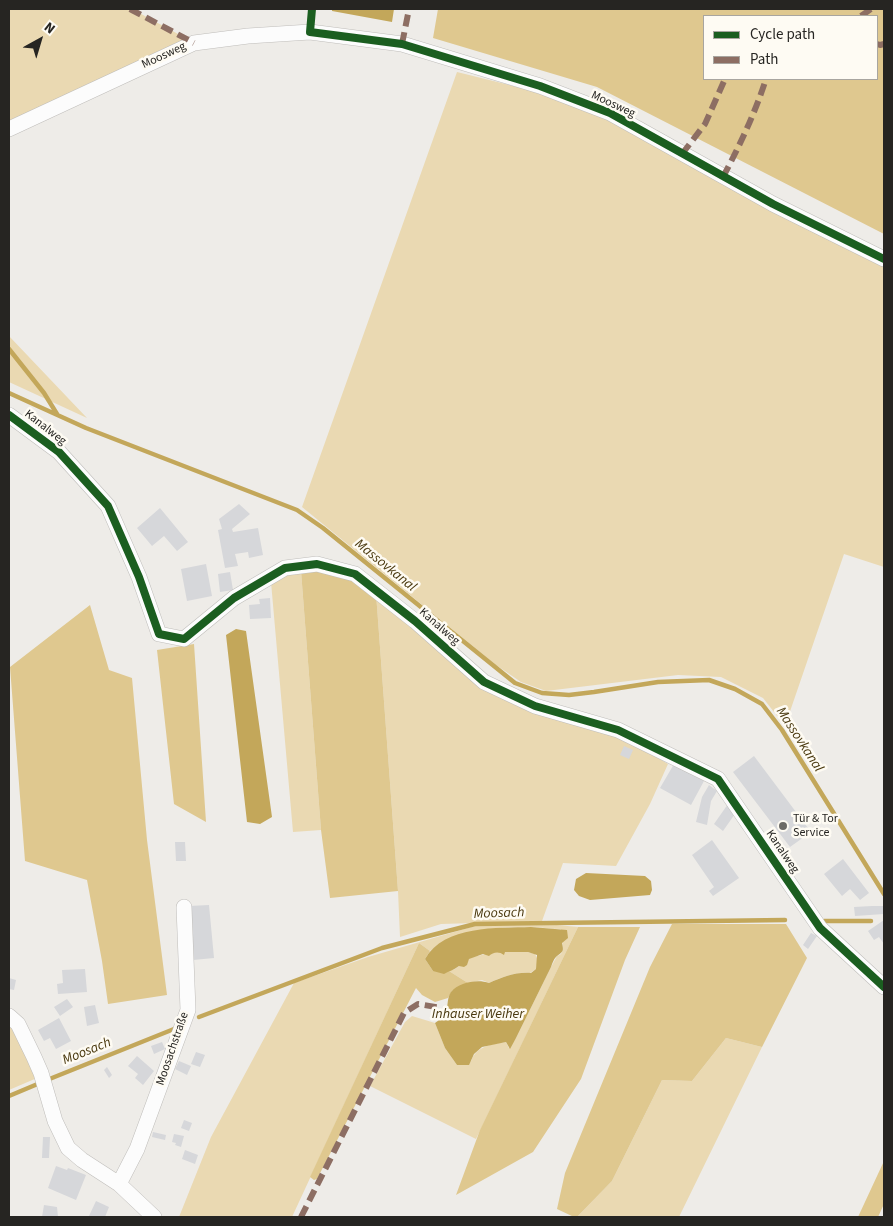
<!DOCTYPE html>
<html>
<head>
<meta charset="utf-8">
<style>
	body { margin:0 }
	#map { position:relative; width:893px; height:1226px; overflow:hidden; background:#eeece8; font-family:"Source Sans 3",sans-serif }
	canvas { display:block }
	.frame { position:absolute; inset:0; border:10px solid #262522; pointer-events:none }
	.legend { position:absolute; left:703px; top:15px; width:175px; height:65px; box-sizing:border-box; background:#fefbf3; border:1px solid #a8a59f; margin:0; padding:6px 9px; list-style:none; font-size:15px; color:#262522 }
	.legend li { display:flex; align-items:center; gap:10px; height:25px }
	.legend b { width:25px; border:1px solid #a8a59f }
	.north { position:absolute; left:15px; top:15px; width:50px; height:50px; -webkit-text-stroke:4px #fefbf3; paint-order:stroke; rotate:39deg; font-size:14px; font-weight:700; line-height:20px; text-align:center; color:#262522 }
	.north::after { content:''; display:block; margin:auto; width:18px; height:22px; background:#262522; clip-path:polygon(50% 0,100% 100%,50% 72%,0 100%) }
</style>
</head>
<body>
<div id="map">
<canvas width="893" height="1226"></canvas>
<div class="frame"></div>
<ul class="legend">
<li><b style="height:6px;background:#1b5e20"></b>Cycle path</li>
<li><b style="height:6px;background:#8d6e63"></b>Path</li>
</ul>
<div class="north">N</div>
</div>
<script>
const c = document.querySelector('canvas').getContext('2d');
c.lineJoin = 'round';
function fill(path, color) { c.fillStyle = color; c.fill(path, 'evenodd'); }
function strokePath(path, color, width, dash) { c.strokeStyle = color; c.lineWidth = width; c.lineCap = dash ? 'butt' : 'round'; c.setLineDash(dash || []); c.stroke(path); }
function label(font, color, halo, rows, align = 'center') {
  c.font = font + ' "Source Sans 3",sans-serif'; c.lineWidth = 5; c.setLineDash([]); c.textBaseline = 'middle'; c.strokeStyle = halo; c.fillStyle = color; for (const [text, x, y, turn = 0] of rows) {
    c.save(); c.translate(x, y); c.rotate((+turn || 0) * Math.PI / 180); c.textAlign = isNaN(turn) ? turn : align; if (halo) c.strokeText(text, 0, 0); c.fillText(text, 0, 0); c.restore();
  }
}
fill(new Path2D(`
	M9,9H132L191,41L9,123Z
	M457,72L594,106L610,113L884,267V567L844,554L785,726L763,698L721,677L678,675L546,691L521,682L496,665L302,507Z
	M9,336L87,418L9,382Z
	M301,571L321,830L293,832L271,582L288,573Z
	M376,593L481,682L625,738L668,764L650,804L616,866L563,863L542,921L441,924L400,937L398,891Z
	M557,925L578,927L476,1139L370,1086L405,1022L412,1016L435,1023L445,1048L457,1065L471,1061C477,1046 491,1044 506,1042L509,1048L516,1038L551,967L557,956L561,954L563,949L561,929C550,929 540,927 529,927C493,927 460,929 430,951L419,943L292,1217H179L211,1137L294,983L368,957L475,926Z
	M493,952H528L535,954L538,960L536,969L530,973C515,972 503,977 489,983L482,980L468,983L449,971L455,969L473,956C479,957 486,953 493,952Z
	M9,1025L14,1027L37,1078L9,1090Z
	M726,1038L762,1047L679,1217H577L612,1181L662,1080L692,1081Z`), '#ead9b2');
fill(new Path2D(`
	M438,9H884V234L597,87L433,38ZM877,16V79H704V16Z
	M319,568L352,576L376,593L398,891L330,898L321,830L301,571Z
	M90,605L109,670L132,678L147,840L167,995L108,1004L102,961L87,880L25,861L10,667Z
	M194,644L206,822L174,804L157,650Z
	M672,924H786L807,958L762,1047L726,1038L692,1081L662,1080L612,1181L577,1217H574L557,1209L565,1173L650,967Z
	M578,927H640L625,960L581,1079L533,1152L456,1195L480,1130Z
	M419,943L430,951L425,959L433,971H449L468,983L452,991L448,998L435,1002L422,995L416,988L317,1179L314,1180L310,1177Z
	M884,1161V1204L878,1217H858Z`), '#dfc88f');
fill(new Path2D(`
	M332,9H394L392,22L332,11Z
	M236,629L246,631L272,817L260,824L247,822L226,635Z
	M586,873L645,876L651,881L652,890L650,895L590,900L579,896L574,890L576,879Z
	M531,927L567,930L568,938L562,943C564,952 563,951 557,956C554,958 552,964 551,967L516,1038L510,1049L506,1042L482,1047L474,1054L469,1065H457L445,1048L435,1023C438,1021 442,1018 444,1015C449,1009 446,999 451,992C459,982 478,979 489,983C504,977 514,972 531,973L536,969L537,955L528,952H505L504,955C499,951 493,952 489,956L483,954L469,959L467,965L464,967L459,966C454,970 449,971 444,974L433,971L425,959C444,925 498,928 531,927Z`), '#c3a75a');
strokePath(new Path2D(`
	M9,349L44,393L57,414
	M9,393L86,428L297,510L323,528L515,683L542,693L569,695L594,692L658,682L709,680L735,689L762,704L782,730L884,894
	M824,921H871
	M199,1017L382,948L475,924L785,920
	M47,1080L174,1029
	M9,1096L40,1083`), '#c3a75a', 4.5);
fill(new Path2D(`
	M239,504L250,514L232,529L233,532L258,528L263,555L249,558L248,552L235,554L238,566L225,568L218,530L222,529L219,519Z
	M160,508L188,542L177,551L164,536L152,546L137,528Z
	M206,564L212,596L187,601L181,569Z
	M230,572L233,590L220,592L218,574Z
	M270,598L271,618L250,619L249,605L260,604L259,599Z
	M624,746L633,750L629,759L620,755Z
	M754,756L811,832L790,847L733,772Z
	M674,764L704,781L691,805L660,788Z
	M709,785L717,791L711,801L707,825L696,822L702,797Z
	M728,804L737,811L723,831L714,824Z
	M712,840L739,878L713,896L709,891L714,887L692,855Z
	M175,842H185L186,861H176Z
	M843,859L869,893L860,900L850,889L842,896L824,874Z
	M209,905L214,958L193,960L189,906Z
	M872,906H884V914L855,916L854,907Z
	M884,920V944L879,937L874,940L868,931Z
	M811,933L817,936L808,949L803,945Z
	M85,969L87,992L58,994L57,984L63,983L62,970Z
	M9,978L16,980L14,990L9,989Z
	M67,999L73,1007L60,1016L54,1007Z
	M95,1005L99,1023L87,1026L84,1007Z
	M59,1018L71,1041L56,1049L50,1038L44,1041L38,1030Z
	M162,1042L165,1049L154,1054L151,1046Z
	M196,1052L205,1055L200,1067L191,1064Z
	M137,1056L154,1071L143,1085L135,1078L138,1074L128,1066Z
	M179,1061L191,1066L187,1075L175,1069Z
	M107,1067L112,1075L109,1078L104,1070Z
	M184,1120L192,1123L189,1131L181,1128Z
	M153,1132L166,1135L165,1140L152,1137Z
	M174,1134L184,1136L181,1147L175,1145L176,1143L172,1142Z
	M43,1137H50L49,1158H42Z
	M185,1150L198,1155L195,1164L182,1159Z
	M56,1166L67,1170L68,1168L86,1175L76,1200L48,1188Z
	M96,1201L109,1207L105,1217L89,1216Z
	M44,1205L57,1207L58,1217H42Z`), '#d6d7da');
const minor = new Path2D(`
	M9,129L194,43L248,36L310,32L402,44L540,86L610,113L773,204L884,259
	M9,415L59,452L108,506L139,577L159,634L184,639L234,598L285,568L317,564L355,574L415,621L484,682L535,706L618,730L718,779L820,928L884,987
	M9,1016L18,1024L34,1057L41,1073L55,1121L68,1148L82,1160L119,1184L154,1217
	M119,1184L137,1149L188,1010L184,907`);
strokePath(minor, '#bfbdba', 16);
strokePath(minor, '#fcfcfc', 15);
strokePath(new Path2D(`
	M130,9L194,43
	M861,16L871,9
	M402,44L409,9
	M877,44L880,45L884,44
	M682,154L705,124L725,79
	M723,177C740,145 755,113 766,79
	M301,1217L404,1013L418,1004L442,1008`), '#8d6e63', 6, [12, 6]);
strokePath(new Path2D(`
	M312,9L310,32L402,44L540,86L610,113L773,204L884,259
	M9,415L59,452L108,506L139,577L159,634L184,639L234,598L285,568L317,564L355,574L415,621L484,682L535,706L618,730L718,779L820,928L884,987`), '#1b5e20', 8);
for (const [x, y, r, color] of [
	[783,826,5,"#6c6b67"]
]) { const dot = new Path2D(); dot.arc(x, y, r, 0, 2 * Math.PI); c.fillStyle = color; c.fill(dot); strokePath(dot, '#fefbf3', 2); }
label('12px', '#262522', '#fefbf3', [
	["Moosweg",164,56,-25],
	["Moosweg",613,105,25],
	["Kanalweg",45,428,38],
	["Kanalweg",439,627,41],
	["Kanalweg",782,852,56],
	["Moosachstraße",173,1049,-71]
]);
label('12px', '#262522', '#fefbf3', [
	["Tür & Tor",793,819],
	["Service",793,833]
], 'left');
label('italic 14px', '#4a390f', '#fefbf3', [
	["Massovkanal",385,566,39],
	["Massovkanal",799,740,57],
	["Moosach",499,914,-2],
	["Inhauser Weiher",478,1015],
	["Moosach",87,1052,-22]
]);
</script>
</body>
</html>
